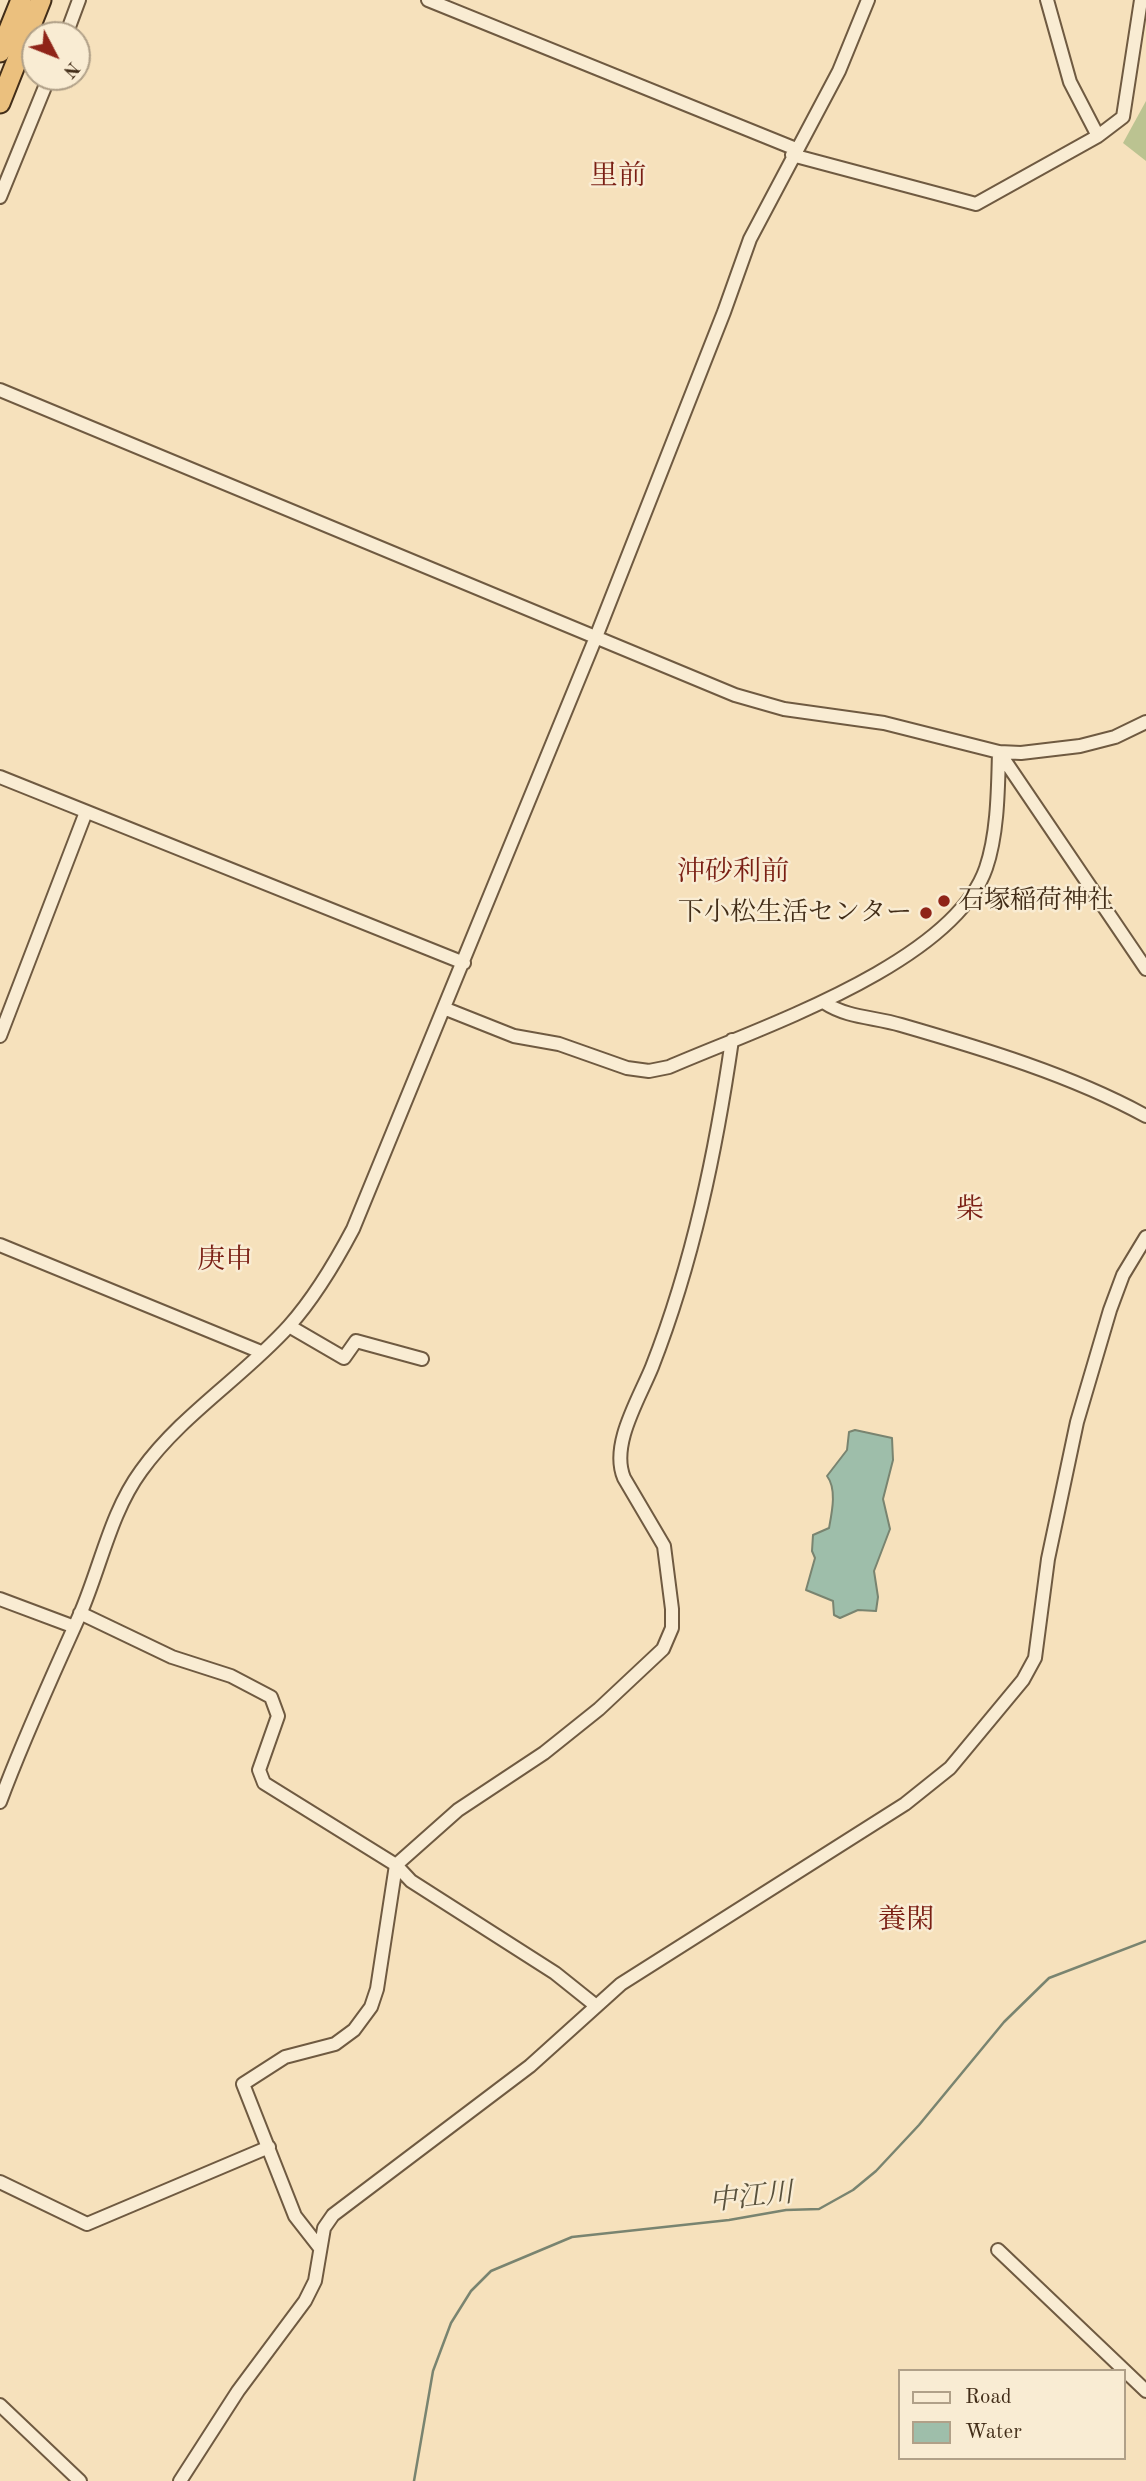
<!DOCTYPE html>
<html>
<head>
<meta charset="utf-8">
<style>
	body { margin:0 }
	#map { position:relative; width:1146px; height:2481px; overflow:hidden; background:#f6e1bc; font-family:"Old Standard TT",serif }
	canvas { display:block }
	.legend { position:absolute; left:898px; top:2369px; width:228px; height:91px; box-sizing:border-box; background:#f9ecd3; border:2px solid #b0a088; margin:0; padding:9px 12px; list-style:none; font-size:21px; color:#422d18 }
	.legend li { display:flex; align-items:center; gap:14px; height:35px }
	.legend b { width:35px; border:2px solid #b0a088 }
	.north { position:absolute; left:21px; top:21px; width:70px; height:70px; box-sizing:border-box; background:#f9ecd3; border:2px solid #b0a088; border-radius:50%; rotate:132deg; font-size:19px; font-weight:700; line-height:28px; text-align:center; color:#422d18 }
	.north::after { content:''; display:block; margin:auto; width:24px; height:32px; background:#8f2418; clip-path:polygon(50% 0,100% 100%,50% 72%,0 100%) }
</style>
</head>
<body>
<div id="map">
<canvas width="1146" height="2481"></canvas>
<ul class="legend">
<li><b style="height:9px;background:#f9ecd3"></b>Road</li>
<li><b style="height:19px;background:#9ebeaa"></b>Water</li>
</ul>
<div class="north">N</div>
</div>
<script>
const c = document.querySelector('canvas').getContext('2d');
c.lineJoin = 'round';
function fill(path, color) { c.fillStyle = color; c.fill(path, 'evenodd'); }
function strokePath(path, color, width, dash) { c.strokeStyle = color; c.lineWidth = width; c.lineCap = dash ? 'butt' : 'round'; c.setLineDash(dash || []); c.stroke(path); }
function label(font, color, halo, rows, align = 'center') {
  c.font = font + ' "Old Standard TT","Noto Serif JP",serif'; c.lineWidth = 5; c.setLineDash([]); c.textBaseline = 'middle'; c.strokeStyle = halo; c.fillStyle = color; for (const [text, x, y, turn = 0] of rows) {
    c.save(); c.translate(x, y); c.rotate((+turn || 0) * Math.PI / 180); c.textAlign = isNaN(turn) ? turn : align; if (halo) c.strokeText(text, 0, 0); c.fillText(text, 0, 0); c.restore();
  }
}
fill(new Path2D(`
	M1146,101V161L1123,143Z`), '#bbc391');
const water = new Path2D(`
	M855,1430L892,1438L893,1460L883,1499L890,1529L874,1571L878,1597L876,1611L858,1610L840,1618L834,1615L833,1601L806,1590L815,1558L812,1551L813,1535L829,1528C832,1512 837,1489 827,1476L847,1450L849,1432Z`);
fill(water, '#9ebeaa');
strokePath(water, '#798470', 2);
strokePath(new Path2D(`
	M414,2481L433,2371L451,2323L471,2291L491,2271L572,2237L729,2220L786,2210L819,2209L853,2190L876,2171L919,2125L1004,2022L1049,1978L1146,1941`), '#798470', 2.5);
const minor = new Path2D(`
	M428,0L796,149
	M1047,0L1070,82L1098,136
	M66,35L79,0
	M792,155L976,204L1098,136L1123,117L1141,0
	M0,197L49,77
	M0,390L735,695L784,709L884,723L999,752L1021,753L1080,746L1115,737L1146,722
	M999,752L1146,969
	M0,777L464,963
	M825,1003C848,1018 875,1017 901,1025C984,1049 1071,1075 1146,1116
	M446,1009L514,1036L559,1044L627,1068L649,1071L669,1067C756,1029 953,964 986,868C998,833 998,788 999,752
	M0,1036L86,812
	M0,1245L261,1352
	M289,1326L344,1358L356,1341L422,1359
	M0,1599L72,1626
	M80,1613L172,1657L231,1676L271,1697L278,1716L259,1770L264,1783L396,1865L411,1881L555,1973L595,2005
	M0,1802C24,1737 53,1675 81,1612C101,1565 111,1512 141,1471C181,1415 243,1377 289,1326C315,1297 335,1263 353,1229L596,637L724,312L750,239L839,71L868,0
	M0,2182L87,2224L269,2147
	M320,2248L295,2216L243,2084L285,2057L335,2044L354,2030L371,2007L377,1989L396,1865L458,1810L544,1753L599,1709L663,1649L672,1628V1609L664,1546L624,1478C610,1445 639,1399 652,1367C693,1262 716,1151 732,1040
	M998,2250L1146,2391
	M0,2405L80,2481
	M180,2481L238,2391L305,2301L315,2281L324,2228L333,2215L530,2066L621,1984L905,1804L950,1768L1023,1680L1035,1658L1048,1559L1077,1422L1110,1310L1123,1275L1146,1237`);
const highway = new Path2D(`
	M0,52L21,0
	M0,103L41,0`);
strokePath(minor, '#6f5a41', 16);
strokePath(highway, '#422d18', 23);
strokePath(minor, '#f9ecd3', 12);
strokePath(highway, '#ebc07e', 19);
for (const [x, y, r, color] of [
	[944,901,7,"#8f2418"],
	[926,913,7,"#8f2418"]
]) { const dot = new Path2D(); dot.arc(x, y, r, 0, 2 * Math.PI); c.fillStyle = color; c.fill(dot); strokePath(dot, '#f9ecd3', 2.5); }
label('26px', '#422d18', '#f9ecd3', [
	["石塚稲荷神社",958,901],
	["下小松生活センター",912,913,"right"]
], 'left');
label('28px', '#7a1f14', '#f9ecd3', [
	["里前",618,177],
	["沖砂利前",733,873],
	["柴",970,1211],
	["庚申",225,1261],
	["養閑",906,1921]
]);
label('italic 28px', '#59513c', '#f9ecd3', [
	["中江川",751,2198,-6]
]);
</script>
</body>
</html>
